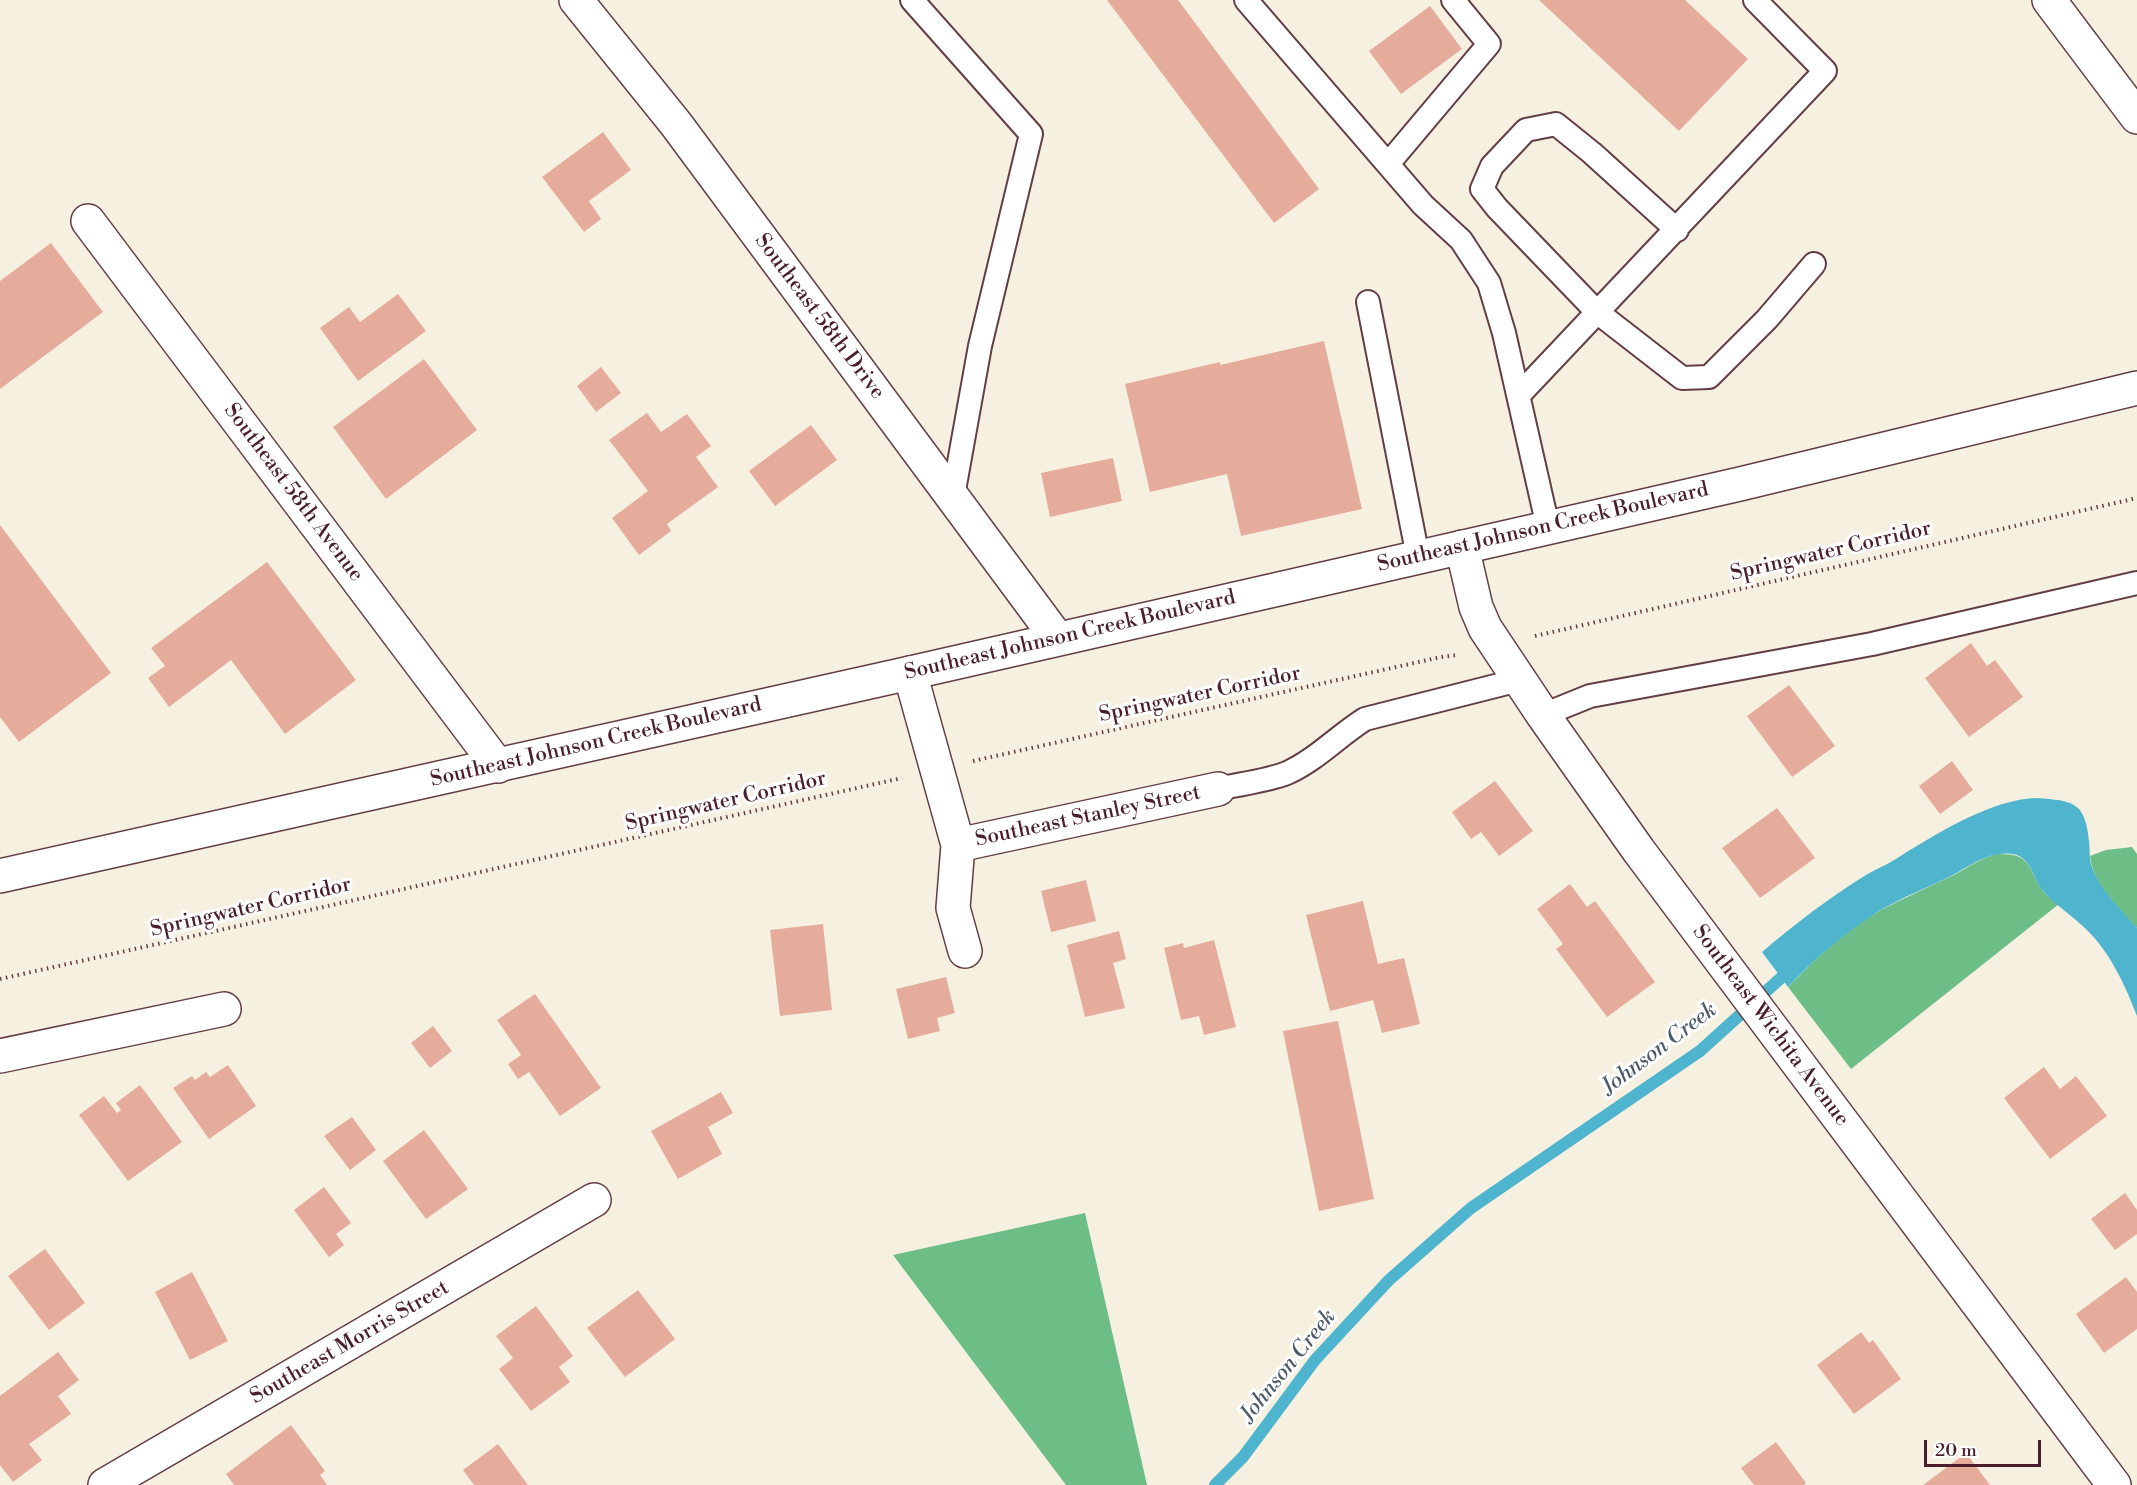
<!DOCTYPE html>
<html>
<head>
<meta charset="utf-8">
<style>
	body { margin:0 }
	#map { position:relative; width:2137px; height:1485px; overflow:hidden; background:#f6f0e0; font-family:"Libre Bodoni",serif }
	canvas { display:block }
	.scale { position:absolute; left:1924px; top:1440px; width:117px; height:27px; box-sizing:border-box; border:3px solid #4a1f2b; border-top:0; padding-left:8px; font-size:18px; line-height:21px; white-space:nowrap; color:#4a1f2b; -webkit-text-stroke:4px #fff; paint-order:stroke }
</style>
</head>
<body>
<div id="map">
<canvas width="2137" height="1485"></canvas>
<div class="scale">20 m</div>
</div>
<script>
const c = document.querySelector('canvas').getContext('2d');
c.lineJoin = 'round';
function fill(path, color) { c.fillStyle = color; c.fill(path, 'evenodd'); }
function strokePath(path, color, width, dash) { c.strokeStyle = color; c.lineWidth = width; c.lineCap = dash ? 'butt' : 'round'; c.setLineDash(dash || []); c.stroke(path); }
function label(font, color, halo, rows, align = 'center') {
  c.font = font + ' "Libre Bodoni",serif'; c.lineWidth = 6; c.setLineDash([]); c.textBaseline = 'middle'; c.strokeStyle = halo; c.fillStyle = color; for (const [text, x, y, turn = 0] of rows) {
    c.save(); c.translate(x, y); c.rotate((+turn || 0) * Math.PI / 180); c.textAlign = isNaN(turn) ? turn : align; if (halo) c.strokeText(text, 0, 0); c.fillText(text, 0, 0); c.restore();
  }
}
fill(new Path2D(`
	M2132,847L2137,854V928C2119,908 2093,885 2090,856L2106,850Z
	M1997,854C2030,853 2027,865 2041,888C2045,895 2053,900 2059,904L1851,1069L1788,987C1816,958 1846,930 1881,910C1904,898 1928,887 1952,876C1968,868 1980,858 1997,854Z
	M1085,1213L1147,1485H1066L893,1255Z`), '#6dbd87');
fill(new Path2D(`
	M2037,798C2073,801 2085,801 2089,841C2090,848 2089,857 2091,864C2099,890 2120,908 2137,928V1016C2125,985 2111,954 2087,930C2073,916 2055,905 2043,891C2033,879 2031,856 2012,854C1989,851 1972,865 1953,875C1929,887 1903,897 1879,911C1846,932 1815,958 1788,987L1762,952C1795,924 1830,897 1866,875C1878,868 1891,863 1902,855C1940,832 1992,799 2037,798Z`), '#4fb4cd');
strokePath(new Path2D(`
	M1215,1485L1243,1457L1315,1360L1389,1280L1471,1208L1700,1051L1793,967`), '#4fb4cd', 12);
fill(new Path2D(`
	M1107,0H1178L1319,189L1274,223Z
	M1539,0H1685L1748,59L1679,131Z
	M1430,6L1462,49L1401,94L1369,51Z
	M603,132L631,170L589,201L601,219L584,232L542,177Z
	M51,243L103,312L0,389V281Z
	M398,294L426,331L358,381L320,328L349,307L360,322Z
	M1324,341L1362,509L1241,536L1227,474L1150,492L1125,384L1220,362V365Z
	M424,359L477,430L386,499L333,427Z
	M601,367L621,393L596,412L577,386Z
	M647,413L661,432L687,414L711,446L696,457L718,487L667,524L671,531L639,555L612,518L648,491L609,440Z
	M811,425L837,460L775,506L749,471Z
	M1113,458L1122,501L1050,517L1041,473Z
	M0,525L111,673L19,742L0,717Z
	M267,562L356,680L285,734L231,660L169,707L148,678L165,666L151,648Z
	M1971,643L1987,666L1995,660L2023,697L1969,737L1925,678Z
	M1789,685L1835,746L1792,777L1747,716Z
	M1952,761L1973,790L1940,814L1919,786Z
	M1495,781L1533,831L1499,856L1481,832L1471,839L1452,812Z
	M1777,808L1815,858L1760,898L1722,848Z
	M1086,880L1096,921L1051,932L1041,891Z
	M1570,884L1587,907L1595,901L1655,982L1607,1017L1556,949L1563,944L1537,909Z
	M1363,901L1378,964L1404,958L1420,1024L1382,1033L1373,1000L1330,1011L1306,915Z
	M823,924L832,1010L780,1016L770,930Z
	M1119,931L1126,959L1113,963L1125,1008L1085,1017L1067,945Z
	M1214,940L1236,1027L1204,1035L1199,1016L1181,1020L1164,948L1183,943L1184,948Z
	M946,977L955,1013L937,1018L940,1031L908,1039L896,989Z
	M535,994L601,1088L560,1116L529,1072L518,1079L508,1064L521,1055L497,1020Z
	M1338,1021L1374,1199L1319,1211L1283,1031Z
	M433,1026L452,1051L430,1068L411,1043Z
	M228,1065L256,1106L209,1139L173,1088L192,1076L195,1080L206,1072L210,1077Z
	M2044,1067L2060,1089L2076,1076L2107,1116L2050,1159L2004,1098Z
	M140,1085L182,1142L128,1181L79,1115L104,1096L117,1113L121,1110L116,1103Z
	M721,1092L733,1113L708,1127L722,1154L678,1179L651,1131Z
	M352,1117L376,1150L350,1170L324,1136Z
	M424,1130L468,1189L426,1219L383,1161Z
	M324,1187L351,1223L336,1234L344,1245L329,1257L294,1210Z
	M2125,1193L2137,1210V1234L2115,1250L2091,1219Z
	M45,1249L85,1303L49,1330L8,1276Z
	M192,1272L228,1341L190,1360L155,1292Z
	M2126,1277L2137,1292V1329L2104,1353L2076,1314Z
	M638,1290L675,1339L625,1377L587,1328Z
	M536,1306L573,1356L559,1367L570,1382L531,1411L499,1369L513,1358L496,1336Z
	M1861,1332L1869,1343L1873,1340L1901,1379L1854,1414L1817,1365Z
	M58,1352L79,1380L58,1396L71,1414L29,1444L42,1460L13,1482L0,1465V1396Z
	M291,1425L325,1471L320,1475L327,1485H234L226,1474Z
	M1776,1442L1806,1483L1804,1485H1754L1741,1468Z
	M498,1444L528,1485H474L463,1470Z
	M1966,1453L1990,1485H1923Z`), '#e5ac9c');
const service = new Path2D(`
	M912,0L1031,134L980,346L953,496
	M1246,0L1423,205L1461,240L1489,283L1504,333L1548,527
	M1388,164L1489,44L1453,0
	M1677,230L1592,153L1556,124L1526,130L1492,166L1482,189L1497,208L1597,312L1682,378L1709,377L1767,319L1814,264
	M1368,302L1418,557
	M1519,395L1825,71L1755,0
	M1543,715L1590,696L1872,644L2137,583
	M1218,789C1239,784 1267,781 1287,773C1316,760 1338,736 1365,719L1519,680`);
const minor = new Path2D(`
	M576,0L676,124L1057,638
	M88,221L498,766
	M1462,547L1476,607L1485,628L1543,715L1639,851L2114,1485
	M910,673L958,845L953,908L965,951
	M958,845L1218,789
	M0,1056L224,1009
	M105,1485L594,1200`);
const tertiary = new Path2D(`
	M2049,0L2137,117`);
const primary = new Path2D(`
	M0,876L910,673L1740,484L2137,388`);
strokePath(service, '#643e46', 26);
strokePath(minor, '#643e46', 36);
strokePath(tertiary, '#643e46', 36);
strokePath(primary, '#643e46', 36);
strokePath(new Path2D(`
	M1535,636L2137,498
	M973,761L1441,657L1458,655
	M0,979L902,778`), '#643e46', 4, [1.5, 4.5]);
strokePath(service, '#fff', 22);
strokePath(minor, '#fff', 33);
strokePath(tertiary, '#fff', 33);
strokePath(primary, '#fff', 33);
label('21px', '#4a1f2b', '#fff', [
	["Southeast 58th Drive",819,317,53],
	["Southeast 58th Avenue",293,493,53],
	["Southeast Johnson Creek Boulevard",1543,528,-13],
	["Springwater Corridor",1831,552,-13],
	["Southeast Johnson Creek Boulevard",1070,636,-13],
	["Springwater Corridor",1200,695,-12],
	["Southeast Johnson Creek Boulevard",596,743,-13],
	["Springwater Corridor",726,802,-13],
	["Southeast Stanley Street",1088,817,-12],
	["Springwater Corridor",251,908,-13],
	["Southeast Wichita Avenue",1770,1026,53],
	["Southeast Morris Street",350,1343,-30]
]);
label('italic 22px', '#4c5b6c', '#fff', [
	["Johnson Creek",1660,1049,-37],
	["Johnson Creek",1289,1366,-51]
]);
</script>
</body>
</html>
